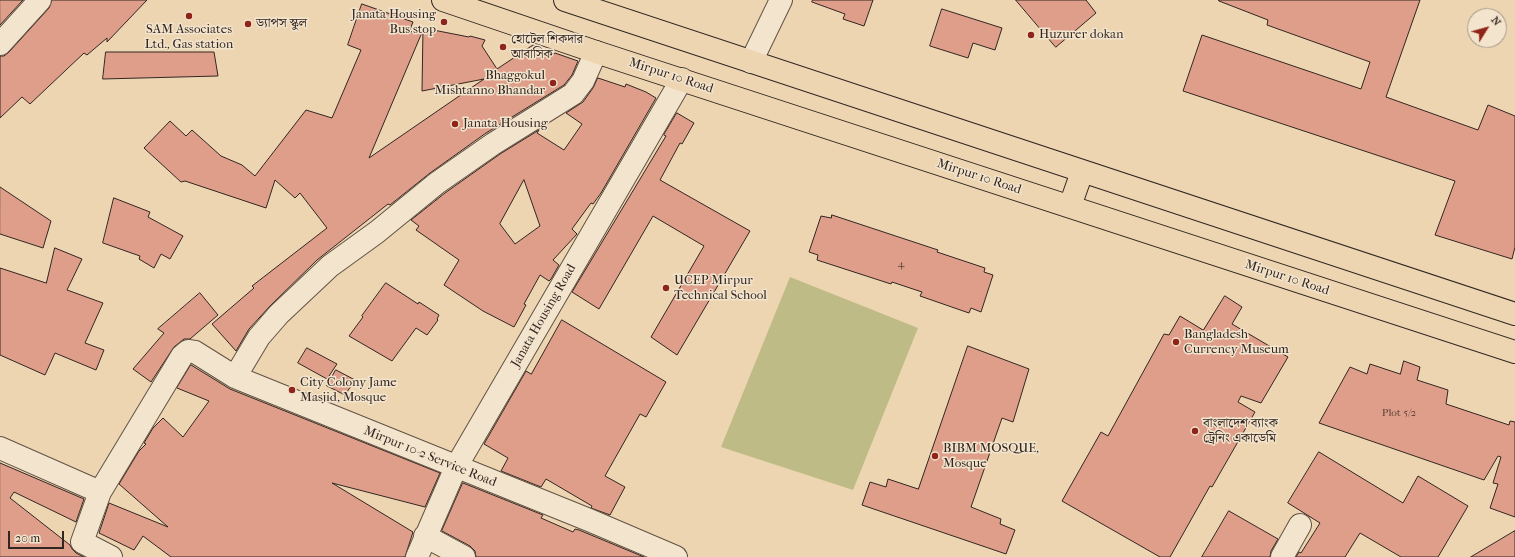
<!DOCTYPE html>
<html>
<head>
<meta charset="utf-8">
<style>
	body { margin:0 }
	#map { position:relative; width:1515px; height:557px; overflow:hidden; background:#edd5b2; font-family:"IM FELL French Canon",serif }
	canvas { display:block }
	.north { position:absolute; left:1467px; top:8px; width:40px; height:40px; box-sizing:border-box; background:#f3e4cd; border:1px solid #a69888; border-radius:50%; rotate:53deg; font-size:11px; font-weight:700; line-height:16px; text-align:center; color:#322621 }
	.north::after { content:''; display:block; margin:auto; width:14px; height:18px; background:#8f2418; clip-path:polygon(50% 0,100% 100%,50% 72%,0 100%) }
	.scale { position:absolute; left:8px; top:531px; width:56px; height:18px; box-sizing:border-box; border:2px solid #322621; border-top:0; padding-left:5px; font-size:12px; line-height:14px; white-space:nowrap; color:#322621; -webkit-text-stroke:3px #f3e4cd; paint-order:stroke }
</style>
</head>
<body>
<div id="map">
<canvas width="1515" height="557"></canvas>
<div class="north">N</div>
<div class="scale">20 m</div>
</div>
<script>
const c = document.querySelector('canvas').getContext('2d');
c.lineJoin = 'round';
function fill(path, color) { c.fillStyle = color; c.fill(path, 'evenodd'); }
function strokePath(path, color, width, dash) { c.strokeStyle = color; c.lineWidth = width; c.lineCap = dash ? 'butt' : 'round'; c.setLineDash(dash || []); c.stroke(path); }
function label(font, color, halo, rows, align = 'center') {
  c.font = font + ' "IM FELL French Canon","Noto Serif Bengali",serif'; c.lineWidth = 3; c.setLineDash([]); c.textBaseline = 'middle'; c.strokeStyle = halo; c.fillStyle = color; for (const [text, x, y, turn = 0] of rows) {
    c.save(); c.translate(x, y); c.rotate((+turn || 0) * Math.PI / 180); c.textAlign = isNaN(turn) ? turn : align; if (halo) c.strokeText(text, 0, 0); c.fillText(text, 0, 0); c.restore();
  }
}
fill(new Path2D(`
	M790,277L918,328L853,490L721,447Z`), '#bfbb87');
const building = new Path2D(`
	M0,0H23L0,25Z
	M52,0H147L107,42V38L87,55L84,53L30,104L22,97L0,118V56H4L9,52L49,8Z
	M813,0H873L864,26L843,19L845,14L812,2Z
	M1016,0H1086L1096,13L1056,47Z
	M1219,0H1420L1386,97L1478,130L1488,105L1515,116V247L1512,259L1435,235L1455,181L1183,91L1202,35L1361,89L1370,62L1267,25L1268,20L1219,1Z
	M362,4L413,22L409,32L423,30L369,158L484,79L422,91L423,28L469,37L470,36L485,40L482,46L497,69L533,45L552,55L555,53L578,61L572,75L564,85L486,133L430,173L390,205L388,204L317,260L270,306L249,329L236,351L212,324L254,288L252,286L327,228L300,193L295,198L275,180L266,208L185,181L181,182L144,148L170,121L186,136L192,130L221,156L242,165L255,176L306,110L332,118L361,50L348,45Z
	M942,9L1002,28L995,50L973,43L968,58L930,46Z
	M106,52H214L218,76L103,79Z
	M598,78L625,87L626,84L646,92L656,98L601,193L593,204L591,203L572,229L577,234L553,260L559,265L551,279L549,281L540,275L524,304L526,305L514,327L483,311L444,285L459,260L416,230L419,226L411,220L445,193L500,154L539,130L537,133L564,150L582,124L566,113L583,102L593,88ZM524,180L540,226L515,244L500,224Z
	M677,113L694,123L682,144L680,143L660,180L750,231L677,355L651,337L704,246L653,216L599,309L572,292L666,136L664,135Z
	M0,187L51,221L43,248L0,234Z
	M114,198L150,212L148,217L183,236L170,259L161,254L154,268L139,259L140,256L103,243Z
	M832,215L938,250L937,252L985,268L984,272L993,275L981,312L971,308L969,313L920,296L922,292L892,282L891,284L817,260L818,255L809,252L821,216L831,218Z
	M55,248L82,259L67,290L103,303L85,343L104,350L96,370L55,353L45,375L0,355V268L46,283Z
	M386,283L418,304L419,302L439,315L437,319L438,320L427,335L416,328L392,361L349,336L363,317L362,316Z
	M200,293L218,315L190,339H184L174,347L151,382L133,369L164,333L158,329Z
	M1225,296L1242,307L1232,324L1288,357L1261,403L1241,396L1238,402L1255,412L1212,487L1210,486L1170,557H1160L1062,501L1101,432L1108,436L1164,334L1169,335L1180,316L1203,330Z
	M562,320L666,382L646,417L640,414L605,476L625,487L610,515L591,508L592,506L546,479L541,487L501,471L508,458L484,444L526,371L531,374Z
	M968,346L1029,369L1013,422L1002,418L971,507L1001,519L1000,524L1015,530L1006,554L862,505L870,482L886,487L888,479L918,489Z
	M307,348L337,364L327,379L298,363Z
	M1404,361L1420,367L1417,380L1448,390L1446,404L1509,425L1510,421L1515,422V517L1490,508L1498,484L1493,483L1501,457L1498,456L1484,480L1319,423L1350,367L1367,374L1370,364L1400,374Z
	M191,365L230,389L440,473L425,507L332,483L413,532L405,557H171L143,536L134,550L99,533L109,503L168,527L119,484L139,451L146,444L144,443L153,428L163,418L183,437L209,401L177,388Z
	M336,370L355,380L345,395L327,386Z
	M1319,452L1403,503L1418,476L1468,506L1438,557H1401L1360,533L1345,557H1296L1299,552L1301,553L1320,523L1288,503Z
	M0,463L84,499L76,522L14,492L10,498L70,545L72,549L76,553L84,557H0Z
	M463,483L543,515L541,518L573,532L575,529L579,530L644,557H476L475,551L470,546L442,531Z
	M1229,511L1278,539L1271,551L1270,557H1202Z
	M1515,531V557H1471Z`);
fill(building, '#de9e8a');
strokePath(building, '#322621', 1);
const minor = new Path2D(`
	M0,44L40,0
	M751,62L781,0
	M235,377L259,337L279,314L330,266L377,232L437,183L493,144L573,94L583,81L596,52
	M0,448L100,492L182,356L188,351L195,352L235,377L589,520L676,557
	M100,492L82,542L111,557
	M425,536L464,557
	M417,557L456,467L682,79
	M1282,557L1300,525`);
const major = new Path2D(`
	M443,0L596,52L1515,352
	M565,0L1515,314
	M1070,206L1082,172`);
strokePath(minor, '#615245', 24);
strokePath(major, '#322621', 24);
strokePath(minor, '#f3e4cd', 22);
strokePath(major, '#edd5b2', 22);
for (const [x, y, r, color] of [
	[189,16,4,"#8f2418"],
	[444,22,4,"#8f2418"],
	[248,24,4,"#8f2418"],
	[1031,35,4,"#8f2418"],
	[503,47,4,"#8f2418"],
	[553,83,4,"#8f2418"],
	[455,124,4,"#8f2418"],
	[666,288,4,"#8f2418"],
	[1176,342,4,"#8f2418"],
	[292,390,4,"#8f2418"],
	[1195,431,4,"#8f2418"],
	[935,456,4,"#8f2418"]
]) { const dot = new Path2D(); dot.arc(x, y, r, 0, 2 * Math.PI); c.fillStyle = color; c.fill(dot); strokePath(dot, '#f3e4cd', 1.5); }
label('11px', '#5d443b', null, [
	["4",901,264],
	["Plot 5/2",1399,413]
]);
label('13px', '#322621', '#f3e4cd', [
	["Janata Housing",436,15,"right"],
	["Bus stop",436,30,"right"],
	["ড্যাপস স্কুল",256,24],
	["SAM Associates",189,30,"center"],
	["Ltd., Gas station",189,45,"center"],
	["Huzurer dokan",1039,35],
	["হোটেল শিকদার",511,40],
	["আবাসিক",511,55],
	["Bhaggokul",545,76,"right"],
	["Mishtanno Bhandar",545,91,"right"],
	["Janata Housing",463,124],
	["UCEP Mirpur",674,281],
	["Technical School",674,296],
	["Bangladesh",1184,335],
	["Currency Museum",1184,350],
	["City Colony Jame",300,383],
	["Masjid, Mosque",300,398],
	["বাংলাদেশ ব্যাংক",1203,424],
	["ট্রেনিং একাডেমি",1203,439],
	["BIBM MOSQUE,",943,449],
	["Mosque",943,464]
], 'left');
label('13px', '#322621', '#f3e4cd', [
	["Mirpur 10 Road",671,76,18],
	["Mirpur 10 Road",979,177,18],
	["Mirpur 10 Road",1287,278,18],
	["Janata Housing Road",544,316,-60],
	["Mirpur 10-2 Service Road",430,457,22]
]);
</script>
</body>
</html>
